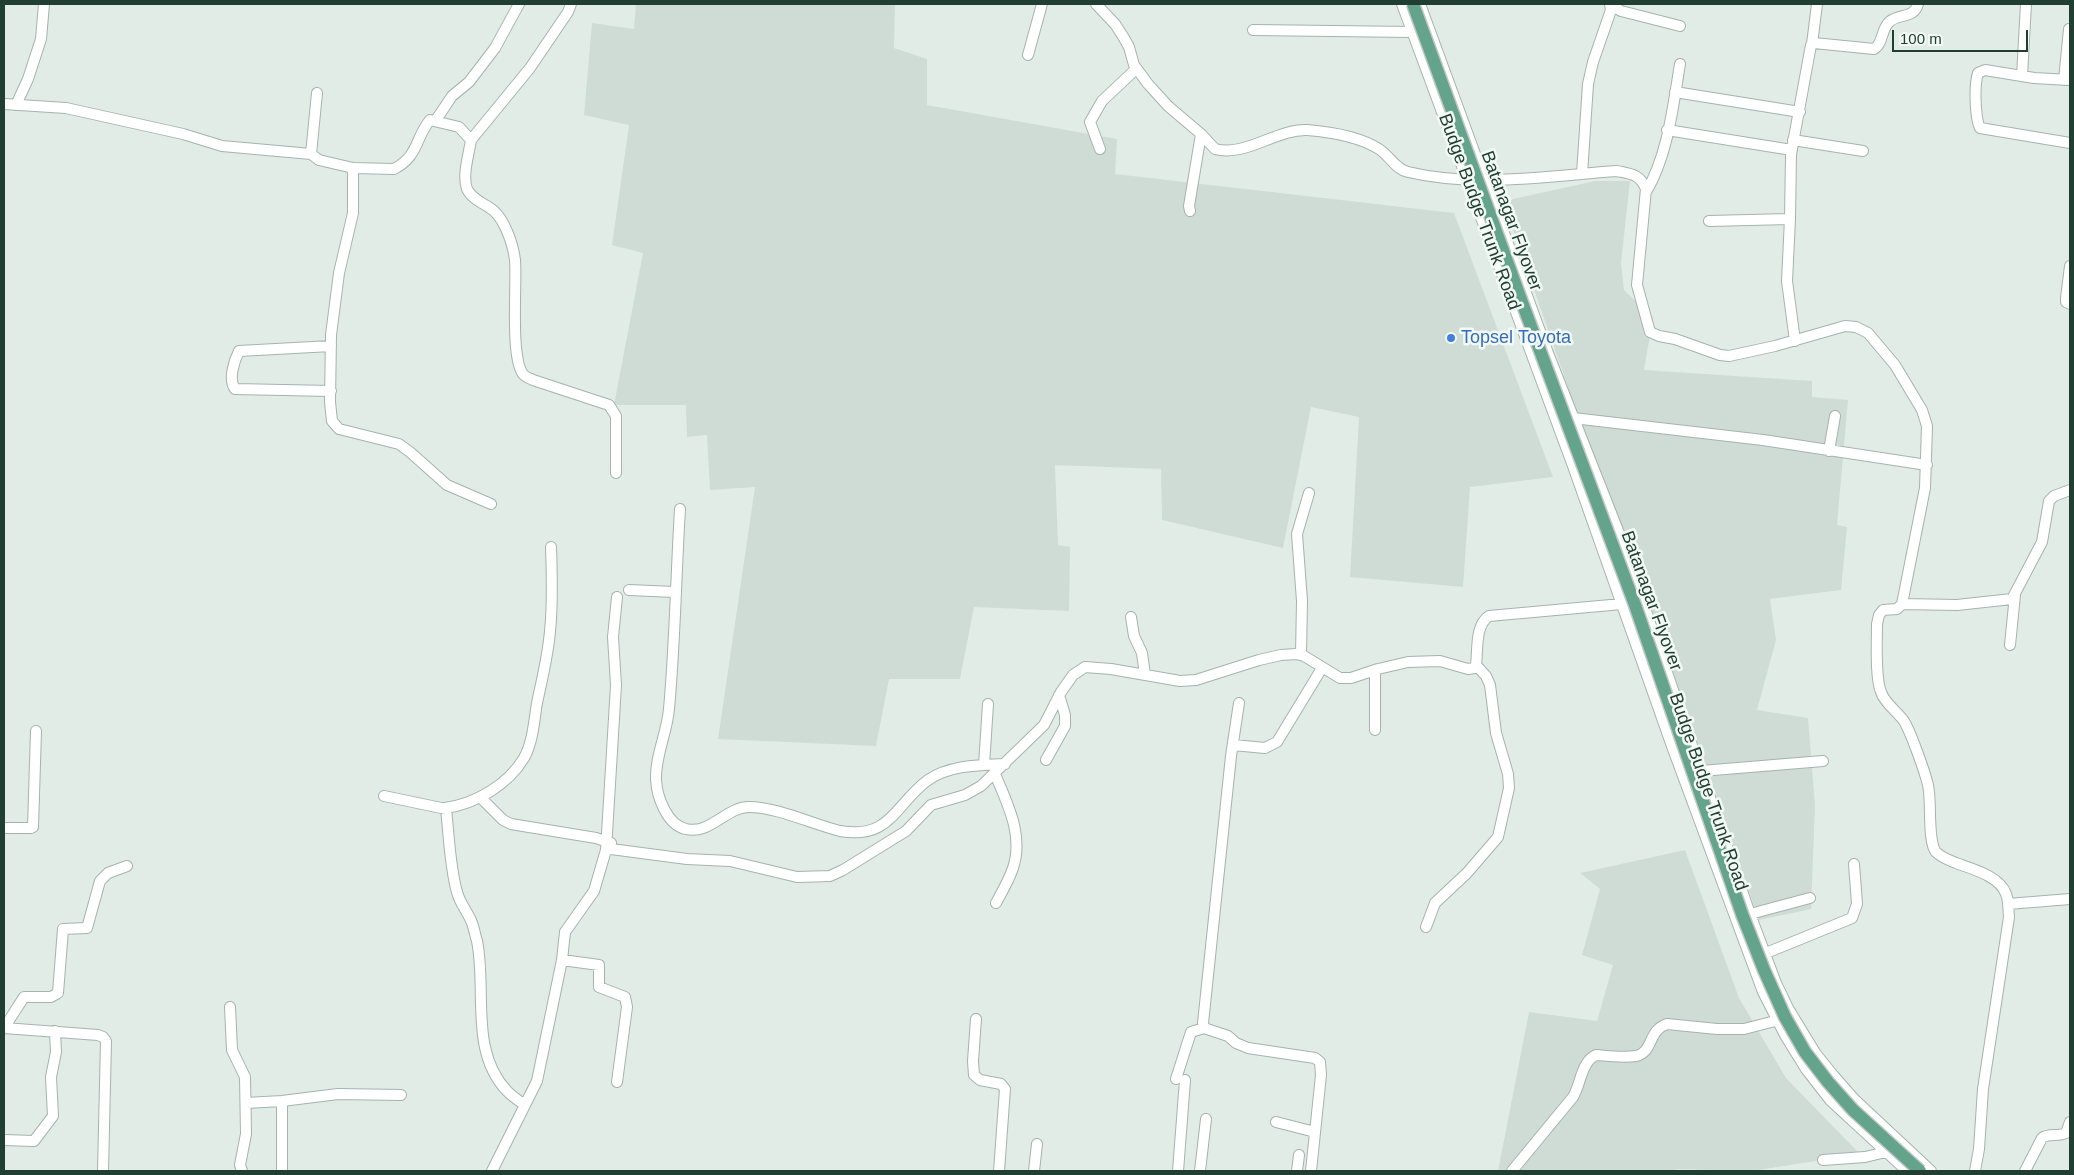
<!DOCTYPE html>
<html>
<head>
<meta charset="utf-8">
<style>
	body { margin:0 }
	#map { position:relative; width:2074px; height:1175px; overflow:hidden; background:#e1ece6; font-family:Arial,sans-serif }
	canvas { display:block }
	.frame { position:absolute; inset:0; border:5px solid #213e33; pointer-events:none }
	.scale { position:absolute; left:1892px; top:30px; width:136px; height:22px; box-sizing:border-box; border:2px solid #213e33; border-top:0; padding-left:6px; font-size:15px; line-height:18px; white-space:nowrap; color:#213e33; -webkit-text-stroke:4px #f2f9f4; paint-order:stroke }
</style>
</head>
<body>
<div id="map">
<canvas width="2074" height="1175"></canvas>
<div class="frame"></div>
<div class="scale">100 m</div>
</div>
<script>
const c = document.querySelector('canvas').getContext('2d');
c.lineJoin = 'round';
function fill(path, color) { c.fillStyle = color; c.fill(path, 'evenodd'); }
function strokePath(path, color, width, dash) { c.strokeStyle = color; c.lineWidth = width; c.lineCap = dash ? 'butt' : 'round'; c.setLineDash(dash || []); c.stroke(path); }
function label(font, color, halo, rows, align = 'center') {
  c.font = font + ' Arial,sans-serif'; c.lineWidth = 5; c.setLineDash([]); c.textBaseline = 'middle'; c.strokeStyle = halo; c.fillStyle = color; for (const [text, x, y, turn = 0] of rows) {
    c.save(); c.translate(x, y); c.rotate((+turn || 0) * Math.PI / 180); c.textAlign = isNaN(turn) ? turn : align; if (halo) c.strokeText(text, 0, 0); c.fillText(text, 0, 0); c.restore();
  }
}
fill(new Path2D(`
	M636,4H895L894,48L927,59V105L1117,139L1115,174L1454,213L1553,477L1470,487L1463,587L1350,577L1359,417L1311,407L1283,548L1162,520L1161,469L1055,465L1058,545L1070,547L1069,611L974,607L960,679H889L876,746L718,739L755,487L710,490L707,435L687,437L686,405H614L643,253L612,245L629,125L584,115L592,23L634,29Z
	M1595,181H1630L1621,263L1624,290L1653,318L1644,370L1812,381V397L1848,400L1837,525L1847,527L1841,590L1770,599L1776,640L1757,710L1808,718L1815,805L1811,909L1759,920L1689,717L1577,413L1505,206L1513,199Z
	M1685,850L1739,998L1786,1078L1860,1154L1752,1171L1676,1169L1675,1171H1498L1529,1012L1597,1021L1613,965L1582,955L1600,889L1580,873Z`), '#cfdcd5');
const minor = new Path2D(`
	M1096,4L1115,24L1124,38L1129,47L1134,65L1148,84L1168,106L1201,134L1215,149C1246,157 1276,129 1307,130C1332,132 1358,136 1379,149C1390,156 1395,169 1408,172C1476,188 1548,176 1617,171C1631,174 1640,174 1646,189L1637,285L1650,332L1659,336L1675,339L1720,355L1729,356L1775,346L1845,326L1856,327L1868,333L1895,365L1922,410L1927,426L1925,488L1902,604L1897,609L1883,610L1879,615L1877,624C1877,641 1875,677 1881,692C1885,704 1897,711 1904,721C1911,733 1925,772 1928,785C1932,801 1927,841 1936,852C1942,858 1949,860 1956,863C1972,869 2000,876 2006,894C2009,901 2008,909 2009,917L1983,1089L1979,1149L1975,1171
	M1402,4L1573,466L1673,749L1763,992L1785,1035L1806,1069L1830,1100L1907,1171
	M1420,4L1548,353L1619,533L1750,914L1776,983L1788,1008L1816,1054L1833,1075L1855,1100L1931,1171
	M1611,5L1621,11L1680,26
	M1253,30L1412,32
	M1812,44L1817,4
	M1028,55L1042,4
	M2022,76L2026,4
	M2064,80L2069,29
	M2070,80L2034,78L1985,70L1978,73C1974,85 1975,118 1980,128L2070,143
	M1675,92L1800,112
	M317,93L311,154L319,160L353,168
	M4,104L66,108L183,134L222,146L311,154
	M16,105L28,79L41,39L44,4
	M436,120L452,96L469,82L495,48L519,4
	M1667,130L1792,150
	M471,140L530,68L568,12L571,4
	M1793,140L1863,151
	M1100,149L1090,122L1102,101L1136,69
	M1582,174L1588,84L1593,62L1611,10L1610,4
	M1646,192C1668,155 1673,106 1680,64
	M1190,211L1189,206L1201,134
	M1790,219L1787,281L1795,341
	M1709,221L1790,219L1791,154L1811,45L1814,43L1874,49C1883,44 1881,30 1889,22C1899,13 1914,19 1918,4
	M2070,266L2066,298V302L2070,304
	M331,391L235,389C228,380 234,361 239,351L331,346
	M1573,418L1763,440L1927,465
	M1829,451L1835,416
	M491,504L447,485L410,452L399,444L339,429L332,421L330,402L331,335L339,273L353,213V168L394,169C419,156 415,138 430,120L459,127L471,140C469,154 462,175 467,189C472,200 486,204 494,211C505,221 513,244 515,260C517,283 510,357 523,374C525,377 529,378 533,380L609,405L616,416V473
	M680,509C676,575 675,643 669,709C667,733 655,756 656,780C657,797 667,825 686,829C710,835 726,807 749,807C777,807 812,824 840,831C891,840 895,804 928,780C950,765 979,765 1005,764
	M629,590L675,592
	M1902,604L1957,605L2012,599L2042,542L2049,501L2054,496L2070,490
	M1131,617L1134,636L1142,653L1145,675
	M2010,645L2015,595
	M1301,655L1302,601L1297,534L1309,493
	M1375,670V730
	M1239,703L1231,756L1203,1023L1204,1028L1228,1036L1236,1043L1248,1048L1315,1058L1320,1062L1321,1075L1311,1171
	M1233,745L1265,748L1277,742L1322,668
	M1046,760L1065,726V715L1059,695
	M984,765L988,704
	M1701,771L1823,761
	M995,774C1007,803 1024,835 1013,868C1009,880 1002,892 996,903
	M384,796L446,809C449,835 450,868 457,892C460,904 468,912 472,923C474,928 475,935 477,941C487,990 469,1051 507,1091C512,1096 519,1101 525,1105
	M480,797L503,820L511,824L596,838L611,843
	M445,808C475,804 508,785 524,758C533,742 534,721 537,703C542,679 548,656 550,631C553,604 552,575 551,547
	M4,828H31L33,827L36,731
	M606,850L616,685L613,637L617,597
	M2008,904L2070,899
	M1750,914L1810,898
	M1426,927L1435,903L1467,873L1498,837L1509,788L1508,774L1496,733L1490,685L1486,676L1476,665
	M1766,953L1852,918L1857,904L1854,864
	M562,960L599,965V987L625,997L627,1007L617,1082
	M230,1007L232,1050L245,1077L246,1134L240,1165L242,1171
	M976,1019L973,1061L974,1075L980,1080L1001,1084L1005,1089L999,1171
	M4,1028L24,997H51L58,993L63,929L87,928L100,881L108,873L127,866
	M4,1028L98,1035L103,1037L106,1041L103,1171
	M1176,1079L1191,1032L1204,1028
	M246,1103L282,1101
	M1276,1122L1315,1132
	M4,1140L34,1141L53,1116L51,1077L56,1052L55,1031
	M1823,1160L1865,1157L1886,1152
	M282,1171V1101L338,1094L401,1095
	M492,1171L537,1081L562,960L565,932L594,891L606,850L611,849L687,859L730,861L797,877L830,876L843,870L906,831L931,805L965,795L981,786L1044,725L1061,692L1073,675L1085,667L1111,669L1180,681L1196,680L1259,660L1281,655L1296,654L1304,656L1340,678H1351L1378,669L1408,662L1440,661L1468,669L1475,668L1476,665C1478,649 1475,625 1489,616L1622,604
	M1034,1171L1037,1144
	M1178,1171L1185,1080
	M1200,1171L1206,1119
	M1297,1171L1299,1155
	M1512,1171L1573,1097C1581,1084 1581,1062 1596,1055C1609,1056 1623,1058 1636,1056C1653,1053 1648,1030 1667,1024L1717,1029H1744L1783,1019
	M2025,1171L2042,1138C2049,1133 2058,1137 2066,1133L2070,1122`);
strokePath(minor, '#a4b4ad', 12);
strokePath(minor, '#fff', 10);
const majorBridge = new Path2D(`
	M1413,4L1523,305L1635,605L1742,914L1764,970L1785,1017L1805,1052L1828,1082L1853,1110L1920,1171`);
strokePath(majorBridge, '#c1c9c6', 15, []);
strokePath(majorBridge, '#64a48c', 12);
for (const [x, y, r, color] of [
	[1451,338,5,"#3f7fe0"]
]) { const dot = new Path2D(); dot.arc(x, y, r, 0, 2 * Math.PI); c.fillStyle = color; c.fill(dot); strokePath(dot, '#f2f9f4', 2); }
label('18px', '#213e33', '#f2f9f4', [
	["Budge Budge Trunk Road",1479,212,70],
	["Batanagar Flyover",1511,221,70],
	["Batanagar Flyover",1651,601,70],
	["Budge Budge Trunk Road",1708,792,71]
]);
label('18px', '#366cbe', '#f2f9f4', [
	["Topsel Toyota",1461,338]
], 'left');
</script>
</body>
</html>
